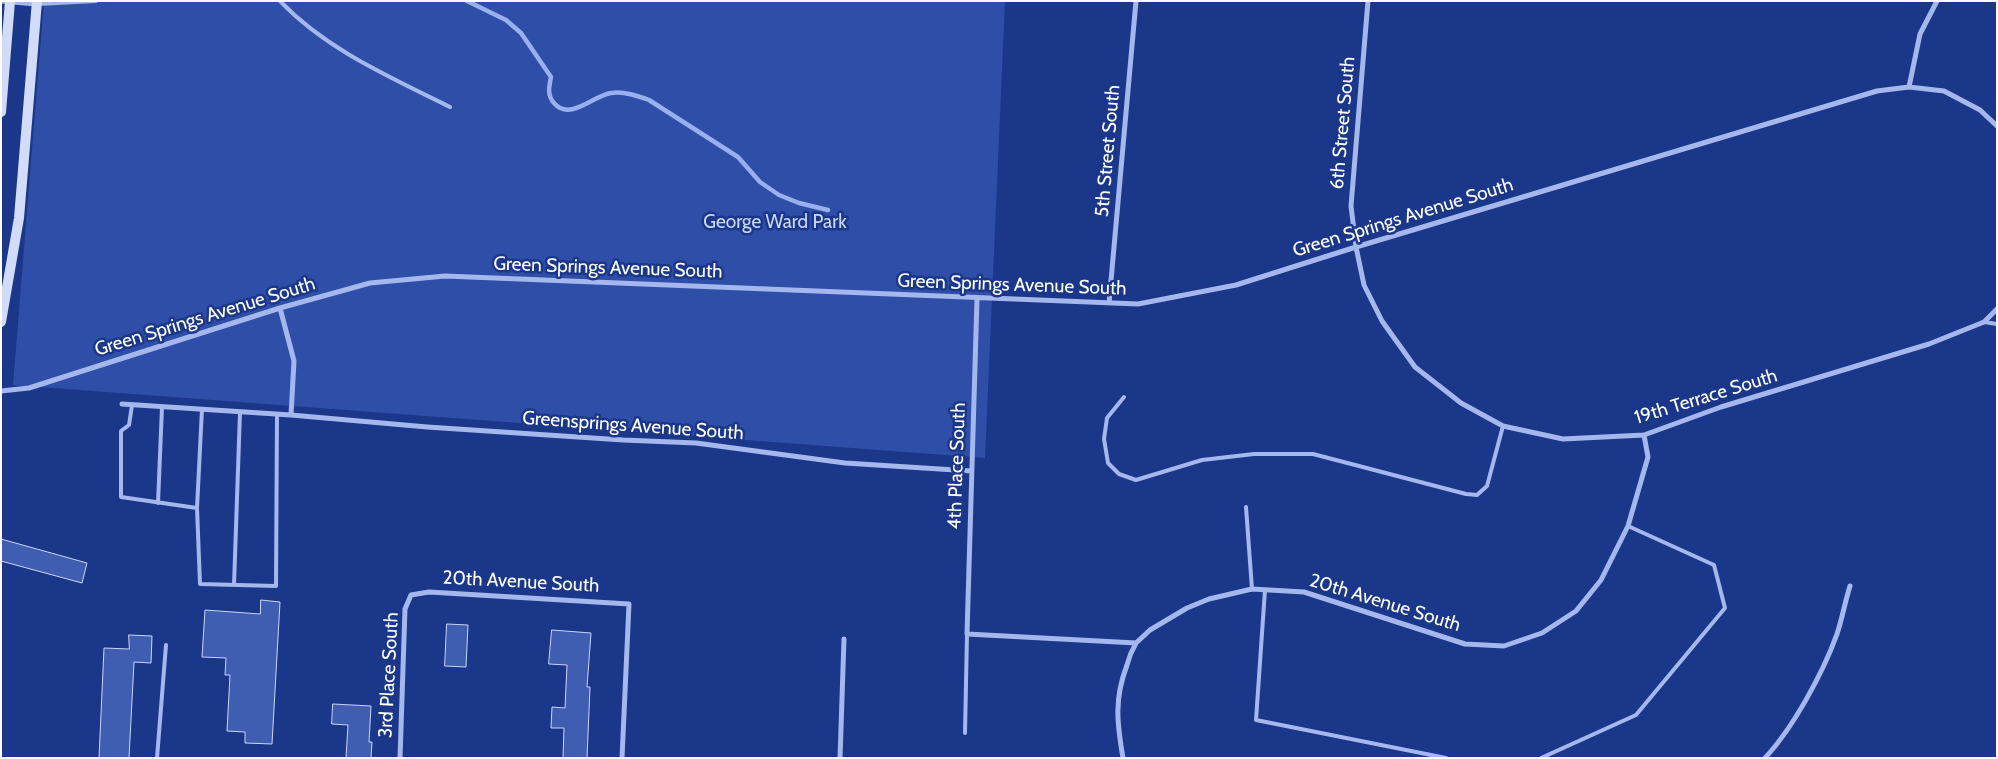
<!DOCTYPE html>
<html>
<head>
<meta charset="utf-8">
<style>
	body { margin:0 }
	#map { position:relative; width:1998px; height:759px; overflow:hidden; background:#1b378a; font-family:Cabin,sans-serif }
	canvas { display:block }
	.frame { position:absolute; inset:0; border:2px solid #fff; pointer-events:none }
</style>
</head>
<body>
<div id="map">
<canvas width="1998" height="759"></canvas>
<div class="frame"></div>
</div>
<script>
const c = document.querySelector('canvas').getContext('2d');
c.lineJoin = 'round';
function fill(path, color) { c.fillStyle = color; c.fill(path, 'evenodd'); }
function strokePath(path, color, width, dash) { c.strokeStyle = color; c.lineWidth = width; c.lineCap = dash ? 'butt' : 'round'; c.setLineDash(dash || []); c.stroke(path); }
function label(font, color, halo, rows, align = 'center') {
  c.font = font + ' Cabin,sans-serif'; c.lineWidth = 5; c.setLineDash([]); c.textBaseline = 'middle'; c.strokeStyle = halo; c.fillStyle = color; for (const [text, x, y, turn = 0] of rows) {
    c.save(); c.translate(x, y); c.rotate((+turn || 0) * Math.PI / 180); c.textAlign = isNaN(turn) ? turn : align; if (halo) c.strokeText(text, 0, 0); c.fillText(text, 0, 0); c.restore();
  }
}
fill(new Path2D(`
	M44,1H1005L985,458L13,385Z`), '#2e4ea8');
strokePath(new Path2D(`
	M467,1L506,20L521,33L551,77C549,87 547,95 554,103C570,122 594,95 611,93C624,91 638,96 649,100L738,157L760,182L779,195L799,203L828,210`), '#98b0ef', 4.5);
const building = new Path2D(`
	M1,539L87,563L82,583L1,561Z
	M261,600L280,602L272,744L245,743V732L227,731L230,675H225L226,658L202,657L205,610L260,614Z
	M447,624L468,625L466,667L445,666Z
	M552,630L591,633L587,687H590L587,758H563L564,728H551L552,707L565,708L567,665L549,664Z
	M129,635L152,636L151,663L134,662L129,758H99L104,648L129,649Z
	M333,704L371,706L369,742H372L371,758H346L348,725L332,724Z`);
fill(building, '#3f5db1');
strokePath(building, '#cbd7f9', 1);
strokePath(new Path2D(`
	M280,1C327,50 390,77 450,107
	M38,4L96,1
	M1984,322L1997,324
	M1124,397L1107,418L1104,439L1108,463L1119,474L1136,480L1202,460L1254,454H1313L1466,494L1477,495L1487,486L1503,426
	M132,405L129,425L121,431V497L197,508L200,584L276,586L277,414
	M158,503L162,407
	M1246,507L1252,589
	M197,508L202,409
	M234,585L240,412
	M1265,590L1256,720L1446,758
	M965,733L967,634
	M157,758L166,645
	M1541,758L1636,715L1725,608L1714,565L1628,526`), '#a5b8ed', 4);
strokePath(new Path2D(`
	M1,1L36,4
	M1368,1L1351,206L1356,247L1364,285L1382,321L1415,367L1461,403L1503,426L1563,439L1644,435L1721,407L1929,344L1984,322L1997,309
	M1909,87L1920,34L1937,1
	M977,299L967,634L1136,643L1150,630L1187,608L1209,599L1252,589L1304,592L1465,644L1504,646L1542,633L1576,611L1601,580L1628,526L1648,457L1644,435
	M1109,303L1136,1
	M280,308L294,361L291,415
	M1,391L29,388L280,308L370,283L445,276L1138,304L1236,285L1356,247L1877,91L1909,87L1944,91L1980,110L1997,126
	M122,404L291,415L427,427L623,440L696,443L845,463L971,471
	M400,758L405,609L411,595L429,592L629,604L622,758
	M840,758L844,639
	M1123,758C1117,723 1114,699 1127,665C1129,657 1132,650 1136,643
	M1765,758C1793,728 1823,673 1837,634C1842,619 1845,602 1850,586`), '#a5b8ed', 5);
strokePath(new Path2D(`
	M1,112L10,1
	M1,322L19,218L37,1`), '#d2dcf9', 10);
label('19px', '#fff', '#1b378a', [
	["6th Street South",1343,123,-85],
	["5th Street South",1108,151,-85],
	["Green Springs Avenue South",1403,218,-17],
	["Green Springs Avenue South",608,268,2],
	["Green Springs Avenue South",1012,285,2],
	["Green Springs Avenue South",205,317,-17],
	["19th Terrace South",1706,397,-17],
	["Greensprings Avenue South",633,426,4],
	["4th Place South",957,466,-88],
	["20th Avenue South",521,582,3],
	["20th Avenue South",1385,603,17],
	["3rd Place South",389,675,-87]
]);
label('19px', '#cbd7f9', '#1b378a', [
	["George Ward Park",775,222]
]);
</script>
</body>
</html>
